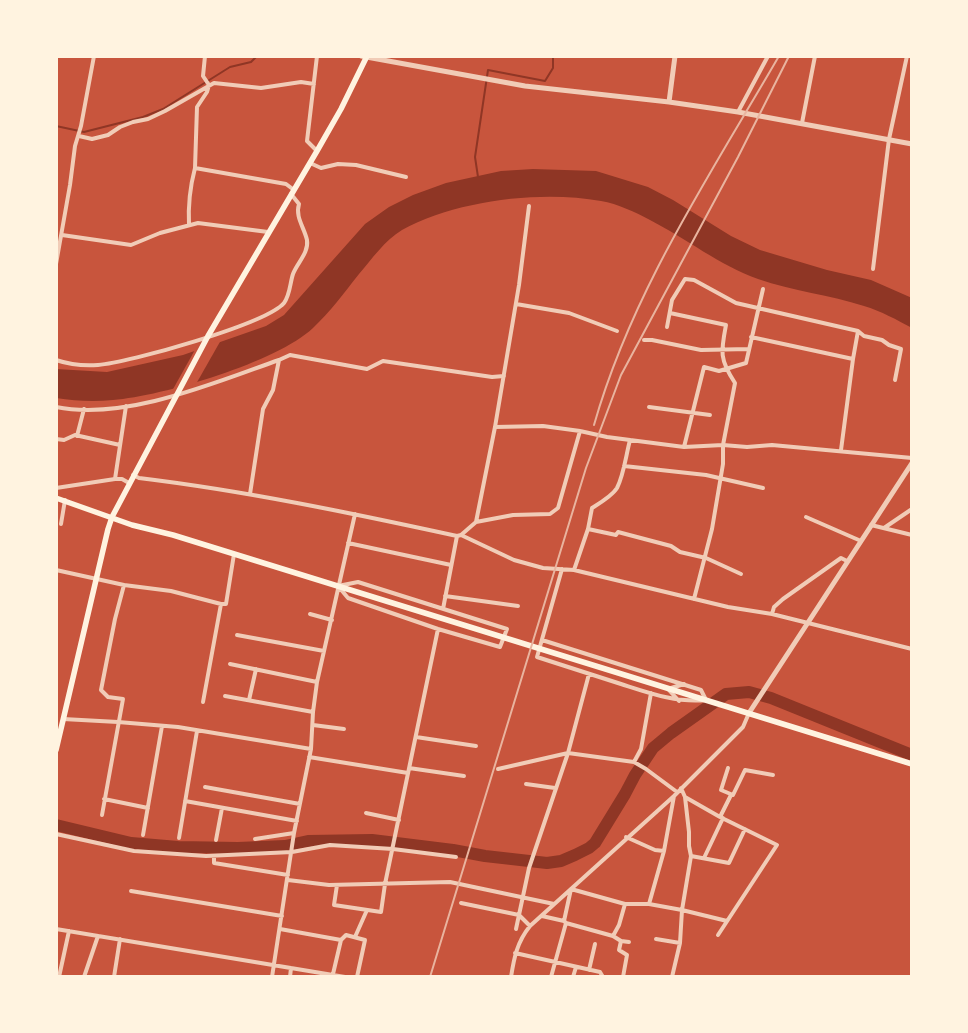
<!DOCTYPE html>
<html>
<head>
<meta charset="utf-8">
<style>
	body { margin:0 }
	#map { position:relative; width:968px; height:1033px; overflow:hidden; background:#c8553d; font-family:"PT Sans",sans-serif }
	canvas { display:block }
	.frame { position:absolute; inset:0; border:58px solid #fff3e0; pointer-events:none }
</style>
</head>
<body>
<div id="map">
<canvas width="968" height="1033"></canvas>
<div class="frame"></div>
</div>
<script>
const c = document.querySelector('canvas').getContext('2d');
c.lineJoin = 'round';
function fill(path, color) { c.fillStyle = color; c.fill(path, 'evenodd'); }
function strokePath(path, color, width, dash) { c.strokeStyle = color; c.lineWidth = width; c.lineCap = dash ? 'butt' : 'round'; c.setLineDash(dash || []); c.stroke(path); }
fill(new Path2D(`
	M533,169L596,171L648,187L673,200L731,236L760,250L827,270L871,280L912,298V328C897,320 881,311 864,306C830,295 793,291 758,279C719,265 687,239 650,220C635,212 618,204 601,201C542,190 456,200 402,230C385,240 372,259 359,274C344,293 330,312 313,328C277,362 163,396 113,400C94,402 75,401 56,398V369L107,372L183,355L266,326L284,315L365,224L389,207L413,195L446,183L501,171Z`), '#8f3625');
fill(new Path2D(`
	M221,340L196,384L172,391L196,348Z`), '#c8553d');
strokePath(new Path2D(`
	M56,126L84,132L143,117L163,109L230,67L251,62L257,56
	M478,177L475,157L488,70L545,81L553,68V56`), '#8f3625', 2);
strokePath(new Path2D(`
	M56,825L131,843L178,847L238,848L285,846L308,841L372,840L453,850L485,856L547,863L561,861L575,855L589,848L595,843L625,794L635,775L653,748L671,733L726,694L749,692L771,698L912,755`), '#8f3625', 12);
strokePath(new Path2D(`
	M205,56L203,76L209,85L207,92L197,107L195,168L286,184L294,190
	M317,56L307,141L317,151
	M738,112L768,56
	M802,123L815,56
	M79,136L92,139L108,135L120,127L133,122L148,119L165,111L214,83L261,88L301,82L314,84
	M310,163L321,168L338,164L356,165L406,177
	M189,225C188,205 190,187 195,168
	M62,235L131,245L160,233L198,223L268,232
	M56,264L70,185L75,146L81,126L94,56
	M873,269L889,139L907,56
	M516,304L569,313L617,331
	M670,313L726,325C721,351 719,359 735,383L723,445V464L712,529L694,599
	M667,327L672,300L685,279L694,280L736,303L858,331L864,336L882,340L889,345L901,349L895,380
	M751,337L853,359
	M644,340H652L701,350L749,349
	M56,360C68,364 85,366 98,365C128,363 266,324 284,303C290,295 290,283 293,274C297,263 309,253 307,240C304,227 295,217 299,204L291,194
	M56,407C125,421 214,383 279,360L290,355L367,369L383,361L492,377L504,376
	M649,407L710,415
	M495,427L543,426L580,431L607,437L684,447L723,445L747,447L772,445L912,458
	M77,436L84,409
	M56,439L64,440L75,435L120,445
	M684,447L704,367L719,371L746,363L763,289
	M841,450L853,359L858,331
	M624,466L706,475L763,488
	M133,475L139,478C246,491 351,513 457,536
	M115,479L126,406
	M56,488L115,479H122L129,483
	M250,494L263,409L273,390L279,360
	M806,517L861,541
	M476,522L513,515L550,514L558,508L580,431
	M61,524L65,500
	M871,525L912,535
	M884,528L912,509
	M588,529L616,535L618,532L671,546L680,552L706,558L741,574
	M461,535L514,560L543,568L574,570L728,607L772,614L912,649
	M348,543L451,565
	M56,570L124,585L171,591L221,604H226L234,554
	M574,570L588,529L592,508C600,503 612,496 617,488C624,474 626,455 630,440
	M358,582L507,629L500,647L438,629L348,598L338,586Z
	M445,596L518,606
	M443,609L457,536L461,535L476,522L495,427L519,285L529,206
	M310,614L332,620
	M772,614L774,607L783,599L841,558L847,561
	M237,635L324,651
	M542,640L701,690L706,700C676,703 649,693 621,684C593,675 565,666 537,657L562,569
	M230,664L317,682
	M225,696L313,712
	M249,700L256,669
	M679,701L668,689L684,684
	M203,702L221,604
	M63,719L118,722L178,727L311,749
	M313,725L344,729
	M416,737L476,746
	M309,757L408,773
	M634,762L641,749L651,693
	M409,768L464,776
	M728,768L721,790L733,795L745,770L773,775
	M498,769L568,753L634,762L646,769L677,792
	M526,784L555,788
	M205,787L300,804
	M685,797L720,817L777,845L718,935
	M104,799L148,808
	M185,801L297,821
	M366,813L399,820
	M102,815L123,699L108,697L101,690L115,619L124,585
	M720,817L731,795
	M56,834L134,851L206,856L292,852L330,845L393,849L456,857
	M143,835L162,726
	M626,837L655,850L664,851
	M179,838L197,731
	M255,839L294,833
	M216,840L222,808
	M214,856V863L288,875
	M691,856L729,863L745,829
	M704,858L723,818
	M288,880L329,885L450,882L554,904
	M337,885L334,905L381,912L385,884L438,629
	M131,891L282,916
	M461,903L519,915L530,926
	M649,904L664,851L674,796
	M542,916L564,921
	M566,923L613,936L621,941L629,942
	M56,929L345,977
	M280,929L341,940
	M516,929L529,868L568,753L589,674
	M613,936L619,925L625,904
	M355,937L367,910
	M656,939L680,943
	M621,941L619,950L627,955L623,977
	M515,953L600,972L603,977
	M589,970L595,944
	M333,974L341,940L346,935L365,940L357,977
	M59,977L69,931
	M84,977L98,936
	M114,977L120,939
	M272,977L294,833L311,749L313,712L317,682L355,514
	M290,977L291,968
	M511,977C514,958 517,942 530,926L674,796L743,727L749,713
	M551,977L566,923L564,921L571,889L625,904H649L682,910L727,921
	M573,977L576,967
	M672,977L680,943L682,910L691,856L689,846V832L685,797L681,788`), '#f1ccb7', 4);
strokePath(new Path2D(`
	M361,56L525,86L669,102L738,112L912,144
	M669,102L675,56
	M749,713L912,463`), '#f1ccb7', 5);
strokePath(new Path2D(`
	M56,498L132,525L173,535L912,764
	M56,750L108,529L112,517L208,336L317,151L341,109L367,56`), '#fff3e0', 5.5);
strokePath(new Path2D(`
	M594,425C632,291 710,175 779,56
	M430,977L586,468L621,375L738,157L789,56`), '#e9b49f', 2);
</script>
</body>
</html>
